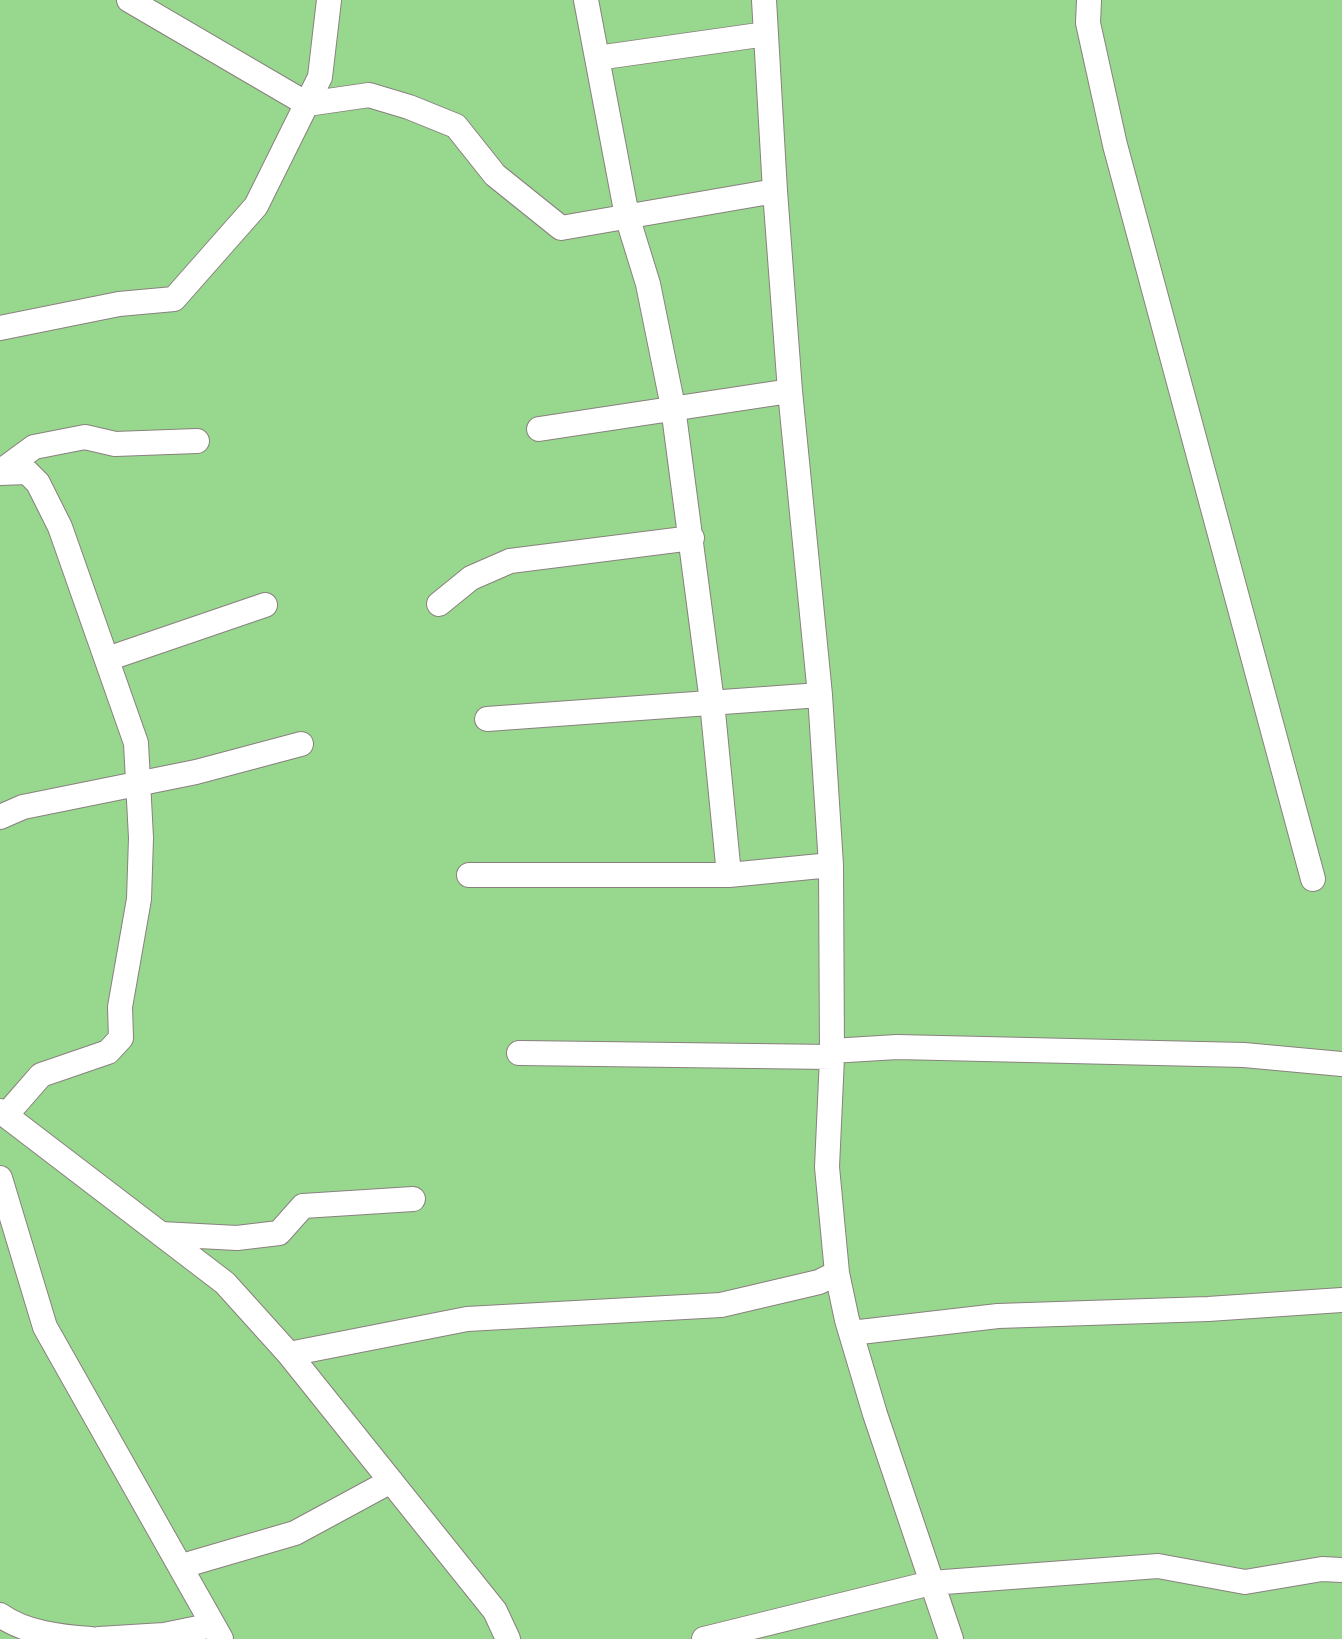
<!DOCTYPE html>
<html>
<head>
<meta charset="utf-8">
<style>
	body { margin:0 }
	canvas { display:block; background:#f1dfc2 }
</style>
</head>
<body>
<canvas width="1342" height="1639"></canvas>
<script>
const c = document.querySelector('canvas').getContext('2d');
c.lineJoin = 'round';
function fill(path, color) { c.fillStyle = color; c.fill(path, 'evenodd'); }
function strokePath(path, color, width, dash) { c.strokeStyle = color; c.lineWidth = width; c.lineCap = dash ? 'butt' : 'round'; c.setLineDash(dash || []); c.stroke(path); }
fill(new Path2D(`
	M0,0H1342V1639H0Z`), '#97d88e');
const street = new Path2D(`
	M129,0L307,104L369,95L409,107L456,126L495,175L561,228L775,191
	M586,0L627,216L648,284L673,407L712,702L729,875
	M764,0L775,191L790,391L820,695L831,865L832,1057L827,1167L837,1273L847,1320L875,1414L951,1639
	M1089,0L1088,23L1115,145L1313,879
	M597,58L766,34
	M0,328L119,304L174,299L256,206L320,77L329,0
	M539,429L790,391
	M0,472L34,447L85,437L115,444L197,441
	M0,473L27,472L38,483L60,527L136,743L141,838L139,899L120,1007L121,1038L108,1052L41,1075L6,1115
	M439,604L471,578L510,561L692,538
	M107,659L265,605
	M487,719L820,695
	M0,817L23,807L196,772L301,744
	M469,875H729L831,865
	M831,1051L897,1047L1244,1055L1342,1064
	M519,1053L832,1057
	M0,1111L225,1283L289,1354L467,1319L721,1305L819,1282L837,1273
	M0,1178L45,1327L221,1639
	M161,1234L237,1238L279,1233L303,1206L413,1199
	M851,1333L998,1316L1208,1309L1342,1300
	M289,1354L495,1611L508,1639
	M182,1566L295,1533L391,1481
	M0,1615C25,1633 61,1637 91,1639
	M99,1639L164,1635L213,1625
	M704,1639L931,1583L1158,1566L1245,1582L1322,1569L1342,1570`);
strokePath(street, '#8a807e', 26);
strokePath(street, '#fff', 24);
</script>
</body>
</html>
